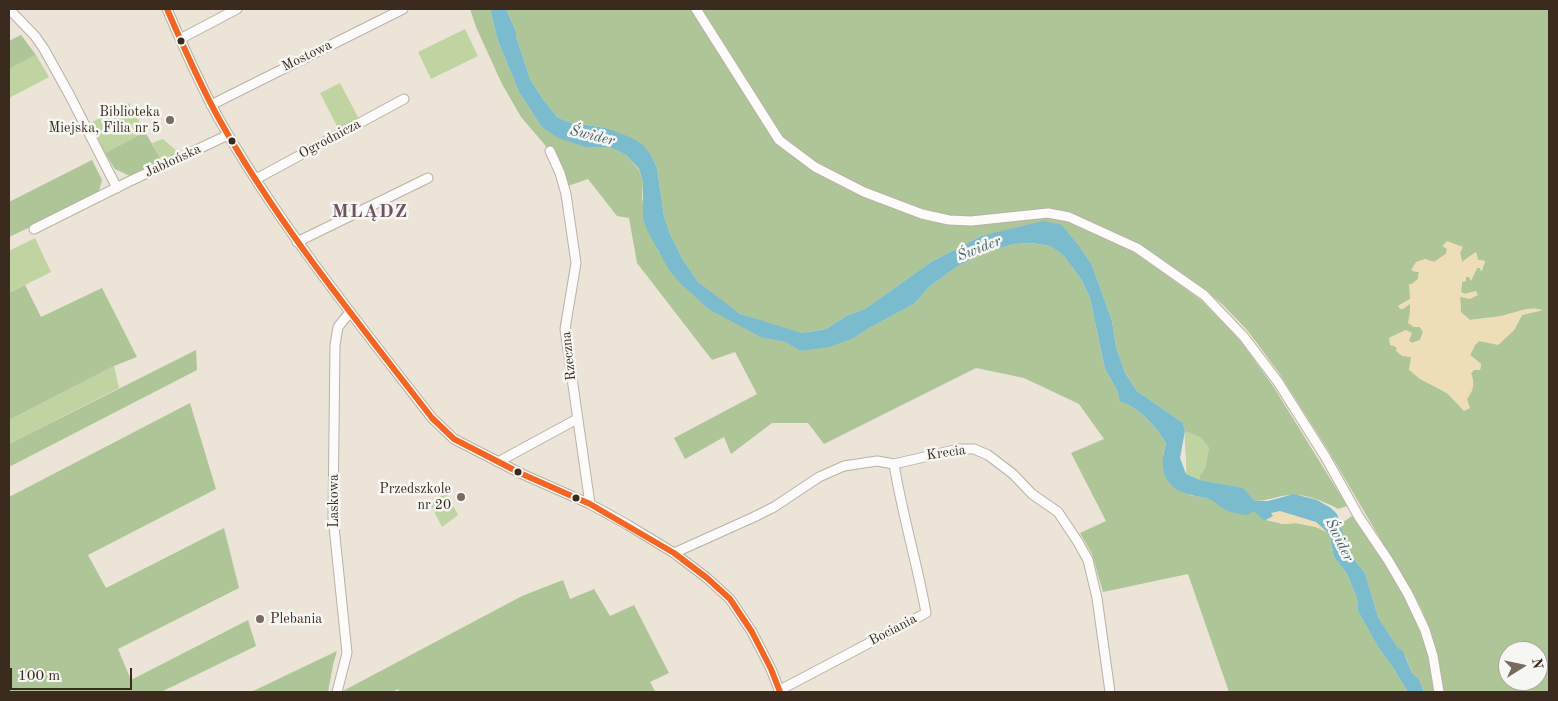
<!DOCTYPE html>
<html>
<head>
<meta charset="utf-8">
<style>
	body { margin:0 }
	#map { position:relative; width:1558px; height:701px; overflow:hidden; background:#ece4d7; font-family:"Old Standard TT",serif }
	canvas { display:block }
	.frame { position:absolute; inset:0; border:10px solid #3b2a1e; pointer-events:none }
	.north { position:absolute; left:1498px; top:641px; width:50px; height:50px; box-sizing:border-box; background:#f6f6f2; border:1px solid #aba49d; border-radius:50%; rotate:80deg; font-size:14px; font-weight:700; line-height:20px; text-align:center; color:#3b2a1e }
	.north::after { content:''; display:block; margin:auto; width:18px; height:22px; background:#796b5f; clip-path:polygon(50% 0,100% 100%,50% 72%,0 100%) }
	.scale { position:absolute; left:10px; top:668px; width:122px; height:22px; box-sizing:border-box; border:2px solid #3b2a1e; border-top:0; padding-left:6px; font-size:15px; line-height:18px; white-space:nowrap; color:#3b2a1e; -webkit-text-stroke:4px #f6f6f2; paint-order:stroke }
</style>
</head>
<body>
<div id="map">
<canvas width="1558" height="701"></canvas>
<div class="frame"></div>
<div class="north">N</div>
<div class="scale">100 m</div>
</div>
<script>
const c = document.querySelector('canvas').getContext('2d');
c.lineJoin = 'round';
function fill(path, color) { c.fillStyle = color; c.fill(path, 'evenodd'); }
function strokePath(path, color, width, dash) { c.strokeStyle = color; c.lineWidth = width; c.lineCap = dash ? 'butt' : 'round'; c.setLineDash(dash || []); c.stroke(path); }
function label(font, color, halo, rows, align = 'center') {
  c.font = font + ' "Old Standard TT",serif'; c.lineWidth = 5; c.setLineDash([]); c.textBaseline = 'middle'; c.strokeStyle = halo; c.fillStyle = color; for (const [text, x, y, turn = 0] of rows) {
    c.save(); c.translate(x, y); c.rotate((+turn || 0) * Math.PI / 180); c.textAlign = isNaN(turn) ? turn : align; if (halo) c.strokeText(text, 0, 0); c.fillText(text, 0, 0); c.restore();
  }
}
fill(new Path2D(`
	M465,29L478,56L431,79L418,52Z
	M36,55L49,77L9,98V69Z
	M340,83L359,119L339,130L320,93Z
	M129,103L145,132L105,153L90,123Z
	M163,139L179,153L162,161L152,143Z
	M35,238L51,272L9,293V251Z
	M114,366L119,388L9,444V420Z
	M1185,431L1201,438L1209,448L1205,468L1200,475V480L1186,474C1187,460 1184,444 1185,431Z
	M446,492L458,515L442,527L430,504Z`), '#bfd4a0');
fill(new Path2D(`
	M470,9H490L498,41L519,92L541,126L585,147H610L626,155L639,170L643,182L642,199L658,251L763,338L785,342L800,351L854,338L869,328L914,304L929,287L958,266L984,253L1014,244L1030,243L1050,246L1063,255L1081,279L1090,298L1105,369L1117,390L1120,402C1137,405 1159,429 1166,444L1163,454L1190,495L1211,499L1224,509L1254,510L1266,520L1283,524L1296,523L1316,527L1327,532L1330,538L1334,557L1347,574L1357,598L1358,611L1378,647L1392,666L1408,692H1229L1188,574L1103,592L1092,554L1080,533L1106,521L1071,453L1104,439L1079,404L1024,378L976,368L824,444L808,423H772L731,454L724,437L685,459L674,438L757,394L735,352L712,360L637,263L629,218L617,216L588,179L568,186L545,145L521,117L502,84L476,27Z
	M506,9H691L777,143L862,196L921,218L948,224L971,226L1047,218L1067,221L1136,253L1201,300L1240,340L1273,386L1347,506L1338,509C1327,502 1302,493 1290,495C1277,496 1267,501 1255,501L1242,488L1200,480V475L1205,468L1209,448L1201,438L1185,431L1183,423L1137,391L1125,373L1116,347L1112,321L1092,265L1080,247L1062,225L981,236L931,262L865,309L846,316L826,329L802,333L763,322L740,314L717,298L698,282L682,258L670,234L664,216L657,168L651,155L606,128L568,122L557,117L542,98L530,79L516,36V32Z
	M701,9H1549V692H1443L1435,644L1421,608L1328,450L1279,373L1248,331L1222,304L1200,286L1140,245L1070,212L1048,208L971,217L950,216L924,210L865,188L818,164L783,137ZM1447,249L1460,253L1462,262L1476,252L1478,260L1485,261L1482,271L1480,268H1477L1471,280L1469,276L1466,277L1462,282L1461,292L1465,294L1476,291L1460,297L1461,313L1470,320L1501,316L1527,309L1542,310L1522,315L1514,330L1499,344L1479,341L1475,345L1470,355L1481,364L1480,370H1474L1471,373L1464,411C1459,405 1454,399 1448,394C1432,382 1412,382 1411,357L1402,355L1389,338L1406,330L1409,341L1412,343L1420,340L1423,332L1410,312V303L1398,306L1410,299L1412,284L1418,279L1419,272L1412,271L1425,259L1434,262L1446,254ZM1508,651H1538V681H1508Z
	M21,35L36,55L9,69V41Z
	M145,132L162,161L130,176L115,169L105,153Z
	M92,160L102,180L98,195L9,237V202Z
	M25,285L41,317L102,288L137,357L114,366L9,420V293Z
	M196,350L197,370L9,467V444Z
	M190,403L216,489L88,555L106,588L224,528L239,588L118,649L131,680L248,620L256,646L161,692H9V497Z
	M1352,516L1398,582L1413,613L1427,649L1434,692H1424L1419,679L1412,673L1406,657L1398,648L1378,617L1365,573L1356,562L1347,546L1340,524Z
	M563,580L570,599L594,589L610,616L634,605L669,673L650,682L655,691L400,692L398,689L392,692H341L522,596Z
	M337,651L333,665L328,692H251Z`), '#aec598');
fill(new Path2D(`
	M1447,241L1463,247L1460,253L1462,262L1476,252L1478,260L1485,261L1481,272L1480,268H1477L1471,281L1469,277H1466V281L1462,282L1461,292L1465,294L1476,291L1478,295L1470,299L1460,297L1461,312L1470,320C1481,319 1492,318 1503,316C1516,313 1529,305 1543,310L1522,315L1514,330L1498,345L1479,341L1475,345L1470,355L1481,364L1480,370H1474L1471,373C1475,383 1474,390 1467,399L1470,408L1464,411L1447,393L1420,379L1409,370L1411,357L1402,356L1396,351L1397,347L1390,345L1389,338L1406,330L1412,333L1409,341L1412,343L1420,340L1423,332L1421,327H1414L1408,323L1410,312V304L1403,309H1400L1398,306L1410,299L1409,284H1412L1418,279L1419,272L1411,270L1416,262L1425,259L1434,262L1446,254L1447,249L1442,246Z
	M1280,511L1316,522L1327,532L1316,527L1297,523L1283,524L1267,519L1273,516L1270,513Z`), '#eddeb8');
fill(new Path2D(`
	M490,9H506L516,32V36L530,79L542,98L557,117L568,122L606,128L632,138L643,145L651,155L657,168L664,216L670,234L682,258L698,282L740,314L802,333L826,329L846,316L865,309L931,262L981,236L1043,221L1062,225L1080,247L1092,265L1112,321L1116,347L1125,373L1137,391L1183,423L1185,431L1180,458L1186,474L1200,480L1243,488L1255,501H1268L1294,494L1317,500L1331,508L1337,514L1347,546L1356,562L1365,573L1378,617L1398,648L1403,651L1412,673L1419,679L1424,692H1408L1392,666L1378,647L1358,611L1357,598L1347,574L1334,557L1330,538L1327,532L1316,522L1280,511L1271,513L1273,516L1266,520L1262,519L1254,511L1247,515C1240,514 1230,513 1224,509C1219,507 1216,502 1211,500C1206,497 1198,497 1192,495C1164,489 1158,469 1166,444C1159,429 1137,405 1120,402L1117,390L1105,369L1090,298L1081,279L1063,255L1050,246L1031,243L1014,244L984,253L958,266L929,287L914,304L869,328L854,338L829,347L800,351L785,342L763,338L710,310L681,284L669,270L647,230L643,218V182L639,169L626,155L610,147H585L558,138L541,126L519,92L498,41Z`), '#7bbbce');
const minor = new Path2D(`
	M9,9L35,36L44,49L69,94L117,188
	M167,9C183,46 199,83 219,119C279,225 357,321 432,418L454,439L522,474L590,504L628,525L674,553L707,578L730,599L752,632L771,669L780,692
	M696,9L779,140L815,167L864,192L922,214L949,220L971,221L1048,213L1069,217L1137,248L1204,295L1244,337L1278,382L1326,458L1359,517L1388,560L1408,594L1425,630L1433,656L1439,692
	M180,39L237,9
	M211,105L403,9
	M550,151L560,173L566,194L576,263L565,329L590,504
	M256,179L404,99
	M34,229L128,182L228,135
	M297,242L428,178
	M498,462L577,419
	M674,553L754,517L774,507L819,477L844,466L877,461L894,464L959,449H974L988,455L1013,474L1032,494L1058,512L1078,542L1088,560L1097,598L1110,692
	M780,690L926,613C917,562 902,514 894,464
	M337,692L347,653L333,517L335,345L338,327L350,312`);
strokePath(minor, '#b8b1a8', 11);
strokePath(minor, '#fcfbf9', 9);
strokePath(new Path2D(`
	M167,9C183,46 199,83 219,119C279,226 357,321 432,418L454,439L522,474L590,504L674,553L707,578L730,599L752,632L771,669L780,692`), '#f26522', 6);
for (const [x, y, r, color] of [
	[181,41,4.5,"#3b2a1e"],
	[170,120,5,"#796b5f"],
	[232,141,4.5,"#3b2a1e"],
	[518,472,4.5,"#3b2a1e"],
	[461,497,5,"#796b5f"],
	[576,498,4.5,"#3b2a1e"],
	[260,619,5,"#796b5f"]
]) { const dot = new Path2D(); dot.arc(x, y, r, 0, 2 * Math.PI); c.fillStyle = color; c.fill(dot); strokePath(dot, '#f6f6f2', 2); }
label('14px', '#3b2a1e', '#f6f6f2', [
	["Mostowa",307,56,-26],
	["Ogrodnicza",330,139,-28],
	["Jabłońska",173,161,-25],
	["Rzeczna",569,356,-96],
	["Krecia",946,453,-8],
	["Laskowa",334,501,-90],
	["Bociania",893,630,-28]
]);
label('14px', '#3b2a1e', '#f6f6f2', [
	["Biblioteka",160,112],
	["Miejska, Filia nr 5",160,128],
	["Przedszkole",451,489],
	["nr 20",451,505],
	["Plebania",270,619,"left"]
], 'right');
label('italic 15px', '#415d63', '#f6f6f2', [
	["Świder",592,136,14],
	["Świder",979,249,-21],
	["Świder",1339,540,64]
]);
c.letterSpacing = '1px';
label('bold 19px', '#6d5262', '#f6f6f2', [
	["MLĄDZ",370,212]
]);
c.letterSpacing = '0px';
</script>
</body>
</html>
